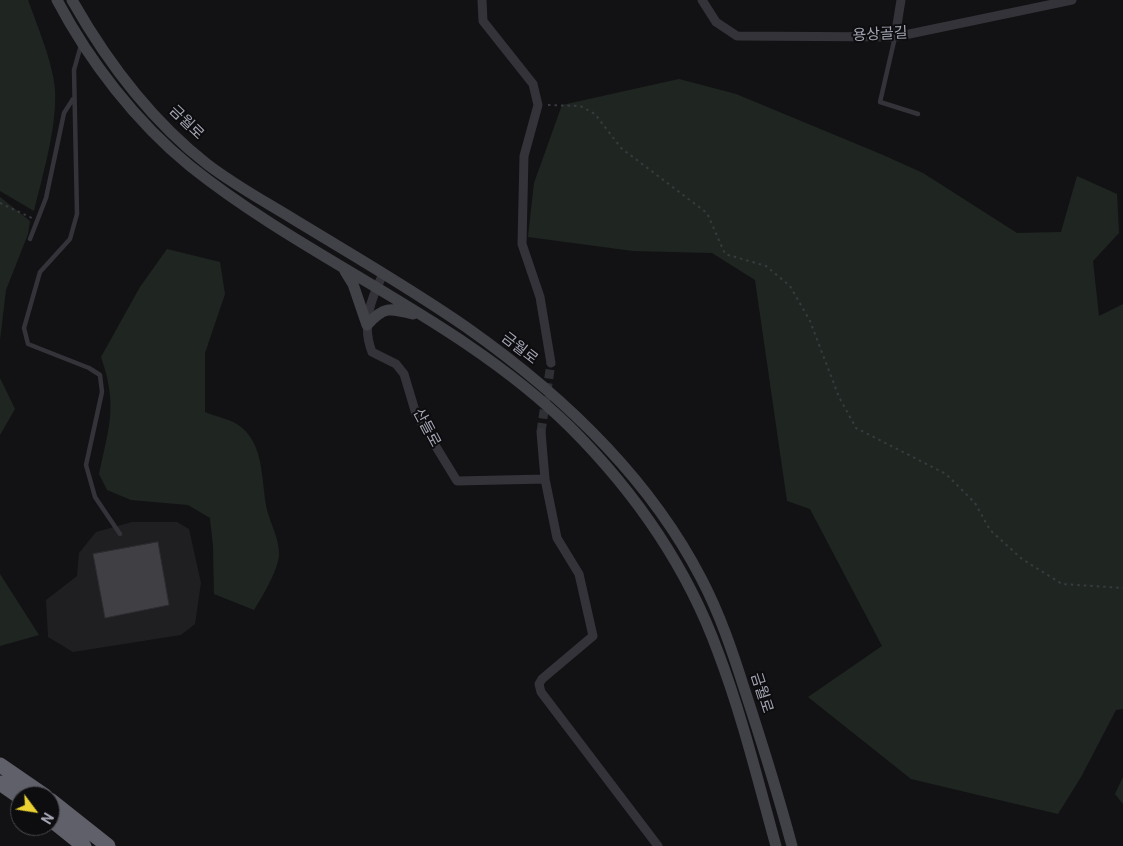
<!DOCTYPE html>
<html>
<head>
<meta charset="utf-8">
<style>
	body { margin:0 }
	#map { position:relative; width:1123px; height:846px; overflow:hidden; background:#121214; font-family:Roboto,sans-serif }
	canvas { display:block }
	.north { position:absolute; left:10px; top:786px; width:50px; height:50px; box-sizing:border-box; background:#0d0d0f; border:1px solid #494a51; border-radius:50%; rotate:121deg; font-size:14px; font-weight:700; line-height:20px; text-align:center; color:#a4a6b4 }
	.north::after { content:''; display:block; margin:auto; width:18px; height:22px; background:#ebd232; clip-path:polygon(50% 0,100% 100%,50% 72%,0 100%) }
</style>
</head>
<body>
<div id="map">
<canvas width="1123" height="846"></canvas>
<div class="north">N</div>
</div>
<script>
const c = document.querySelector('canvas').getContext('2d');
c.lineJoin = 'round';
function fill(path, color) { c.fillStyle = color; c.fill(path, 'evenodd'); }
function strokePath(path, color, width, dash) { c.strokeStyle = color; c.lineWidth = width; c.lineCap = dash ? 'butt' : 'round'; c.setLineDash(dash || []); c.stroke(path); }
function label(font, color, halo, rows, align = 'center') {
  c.font = font + ' Roboto,"Noto Sans KR",sans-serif'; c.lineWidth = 4; c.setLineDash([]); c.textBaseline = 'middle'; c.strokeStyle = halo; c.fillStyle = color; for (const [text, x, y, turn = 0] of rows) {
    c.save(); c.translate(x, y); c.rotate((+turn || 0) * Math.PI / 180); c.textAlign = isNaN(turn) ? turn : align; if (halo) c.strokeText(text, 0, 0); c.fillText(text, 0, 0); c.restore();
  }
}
fill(new Path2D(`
	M132,522H177L189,529L201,583L195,624L181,635L73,652L48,637L46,600L77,576L79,553L96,532Z`), '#1f1e21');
fill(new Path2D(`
	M0,0H28C37,25 53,63 55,89C57,128 43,173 34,211L0,191Z
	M679,79L736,94L883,155L923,173L1017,233L1061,232L1077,176L1117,194L1119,233L1093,261L1099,316L1123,304V709L1116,710L1081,777L1058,814L911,779L808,697L882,646L810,509L787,501L755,280L712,253L633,251L528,237L534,183L562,105Z
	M0,197L30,221L28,234L6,290L0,340Z
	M167,249L220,262L225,294L205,353V412C216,417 232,419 241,427C265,446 261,483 267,510C271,525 279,538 279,554C279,569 262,597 254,610L214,594L213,546L210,518L188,505L131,500L107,490L99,474C109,427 118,405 101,357L140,287Z
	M0,378L15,409L0,435Z
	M0,574L39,635L0,646Z
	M1123,777V804L1115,794Z`), '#1f2621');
const building = new Path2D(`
	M158,542L169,605L105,618L93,554Z`);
fill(building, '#3f3f44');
strokePath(building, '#2d2c30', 1);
strokePath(new Path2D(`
	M541,432L551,363`), '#2f3034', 9, [9, 4.5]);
strokePath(new Path2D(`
	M548,105L580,106L595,114L621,148L707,213L725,254L766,266L790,286L810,321L839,397L856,428L946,474L975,503L990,530L1022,559L1062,584L1123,588
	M0,203L32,218`), '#393a3f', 2, [2.5, 4]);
strokePath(new Path2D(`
	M895,37L880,102L918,114
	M81,45L74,70L77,214L70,239L40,272L24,328L28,344L89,368L100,375L102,392L86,465L95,497L120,534
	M30,239L46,198L64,113L73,99`), '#343339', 4.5);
strokePath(new Path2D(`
	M482,0L483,21L533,84L538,105L524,156L522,244L540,297L551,363
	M702,0L716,22L737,36L895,37L1072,0
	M895,37L901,0
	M383,274C371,299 361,324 372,352L396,364L404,374L416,414L457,481L545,479
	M541,432L545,479L557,538L579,574L593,636L542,679L539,684L541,692L658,846`), '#343339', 9);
strokePath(new Path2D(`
	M57,0C89,61 136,122 190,166C310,262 459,318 570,427C634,491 687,567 718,652C742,715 758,781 776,846
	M72,0C106,60 152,121 207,164C233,184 262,200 290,217C349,253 410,288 466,327C560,393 648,476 701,578C720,614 733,653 745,691C762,743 778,794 792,846
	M345,271L353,284L367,325
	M367,325C384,306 390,308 413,314`), '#414248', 11);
strokePath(new Path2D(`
	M0,765L45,796
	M0,783L20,797
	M50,800L108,846
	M50,819L84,846`), '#5f6069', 15);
label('15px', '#a4a6b4', '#0d0d0f', [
	["용상골길",880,35,-3],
	["금월로",186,123,44],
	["금월로",519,349,38],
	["산들로",426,428,62],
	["금월로",761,693,72]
]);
</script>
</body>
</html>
